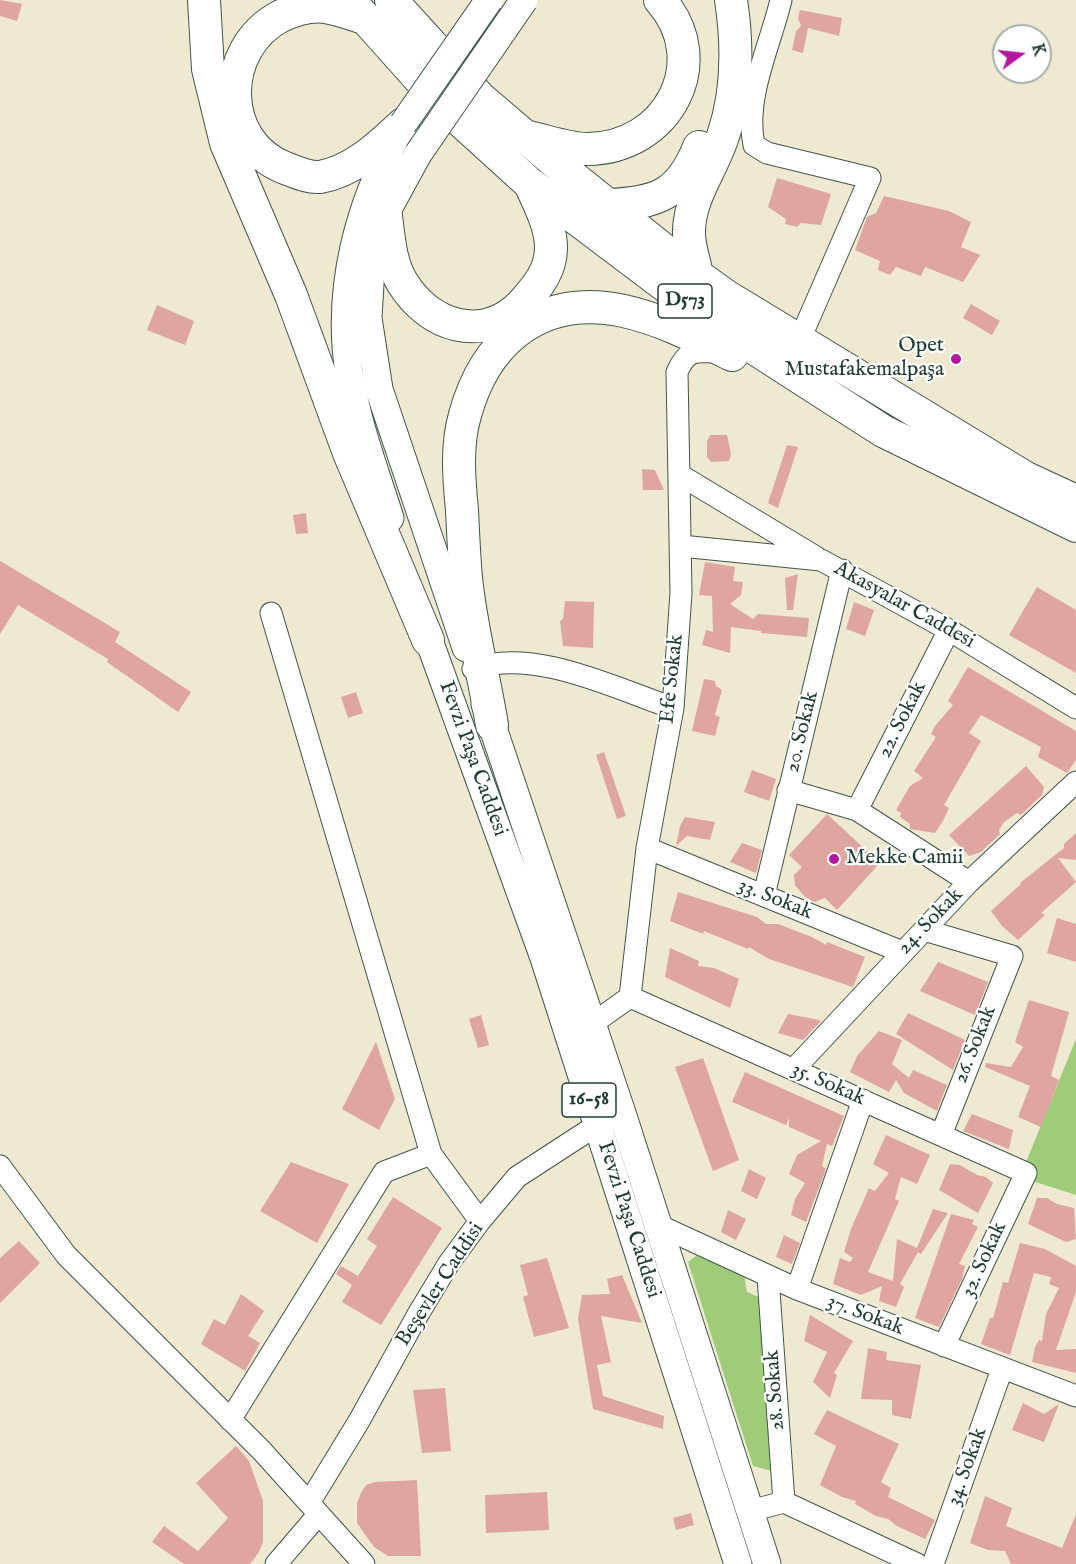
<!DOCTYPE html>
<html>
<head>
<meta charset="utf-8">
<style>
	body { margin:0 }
	#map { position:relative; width:1076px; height:1564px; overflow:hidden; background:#eee9d0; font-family:"IM FELL English",serif }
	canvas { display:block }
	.north { position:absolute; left:992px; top:24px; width:60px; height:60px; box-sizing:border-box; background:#fff; border:2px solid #a5b1ae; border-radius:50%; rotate:75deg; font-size:16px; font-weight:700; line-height:24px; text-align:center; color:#1f3d34 }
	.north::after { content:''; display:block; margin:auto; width:21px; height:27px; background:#b5179e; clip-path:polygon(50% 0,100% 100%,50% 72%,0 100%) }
</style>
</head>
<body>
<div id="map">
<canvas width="1076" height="1564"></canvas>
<div class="north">K</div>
</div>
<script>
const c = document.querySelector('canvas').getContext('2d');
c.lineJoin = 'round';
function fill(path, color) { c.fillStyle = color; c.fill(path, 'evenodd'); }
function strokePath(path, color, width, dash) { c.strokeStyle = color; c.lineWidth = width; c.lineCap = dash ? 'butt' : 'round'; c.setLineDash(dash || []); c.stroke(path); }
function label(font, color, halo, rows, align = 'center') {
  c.font = font + ' "IM FELL English",serif'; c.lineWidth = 4.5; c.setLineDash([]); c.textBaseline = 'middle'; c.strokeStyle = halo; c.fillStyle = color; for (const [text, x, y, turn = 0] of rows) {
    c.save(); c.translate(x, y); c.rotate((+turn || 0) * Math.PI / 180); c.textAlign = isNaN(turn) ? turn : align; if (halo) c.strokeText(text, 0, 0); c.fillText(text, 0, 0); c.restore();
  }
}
fill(new Path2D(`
	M1076,1039V1195L1020,1177Z
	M697,1255L744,1275L747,1292L761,1298L779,1473L753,1466L688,1262Z`), '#a0cb78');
fill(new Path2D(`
	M0,0L22,4L17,21L0,16Z
	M800,10L842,18L839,36L808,28L803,53L792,50L796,31L801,26L798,18Z
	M777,178L831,194L821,225L801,223L797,227L785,224L786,219L768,207Z
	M884,196L949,211L971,222L961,247L980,255L963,282L925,267L921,276L896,267L890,275L878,270L880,261L855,250L867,217L876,213Z
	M971,304L1000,321L992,335L963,318Z
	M157,305L194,321L185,345L147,330Z
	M710,435H727L731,454L729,461L711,462L707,457V441Z
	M787,445L798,447L778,508L768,503Z
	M642,469L655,470L664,490H643Z
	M306,513L308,533L296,534L293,515Z
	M0,561L120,632L115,642L191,692L178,712L107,662L108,659L18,605L0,634Z
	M705,562L735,567L733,581L743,582L741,595L730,604L753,619L758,614L809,618L807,637L761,633V631L731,627L730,653L702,645L706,630L713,632L712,596L699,595Z
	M798,574L793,610H787L785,578Z
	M1037,587L1076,610V673L1009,635Z
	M565,601L594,602L593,648L563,646L560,621L563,619Z
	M854,602L874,610L865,636L846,629Z
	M968,667L1076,731V760L1067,773L1038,757L1041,747L981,715L969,733L981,741L944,805L949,808L943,821L935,833L910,829V824L900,817L901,813L896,810L910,786L923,778L914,771L936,737L931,734L935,726L953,705L948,701Z
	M704,679L715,681L716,686L722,690L715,715L720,717L715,736L692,731Z
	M356,692L363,713L348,718L341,697Z
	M604,752L626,816L617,819L596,755Z
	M1026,766L1044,787L1042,795L1021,815L1017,813L1004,822L999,830L1000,834L981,852L969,856L949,835Z
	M752,770L776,779L769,801L744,792Z
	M827,814L880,863L837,910L825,898L814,902L804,896L795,885L794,875L802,867L789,855Z
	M685,817L715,822L710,840L687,836L676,846L680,826Z
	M1076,833V860L1058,858L1076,882L1041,913L1045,915L1018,940L1002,926L991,911L1021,884L1020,883L1064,848V844Z
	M742,843L762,850L756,873L730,862Z
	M678,892L757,917L766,924H778L812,937L826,945L827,942L865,957L853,987L769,959L749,947L748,949L704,931L703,934L670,921Z
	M1057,918L1076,924V962L1047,953Z
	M670,948L699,961L698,966L714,968L739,979L730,1008L665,977Z
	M938,962L988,982L975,1015L920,991Z
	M1029,1000L1069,1012L1051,1076L1059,1080L1041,1127L1018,1117L1030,1086L985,1067L986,1063L1011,1067L1023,1047L1015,1042Z
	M908,1013L965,1040L953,1070L896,1034Z
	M788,1014L819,1020L821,1021L803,1040L778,1033Z
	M481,1015L489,1045L478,1048L469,1019Z
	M879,1031L902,1040L892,1064L909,1078L913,1070L947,1085L937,1111L904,1093L896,1080L889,1092L850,1072L857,1056Z
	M376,1042L395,1099L379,1130L342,1109Z
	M703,1058L739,1160L713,1171L675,1067Z
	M745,1072L844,1116L832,1146L827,1144L822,1166L826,1169L806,1222L791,1215L795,1199L805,1183L789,1174L797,1155L821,1141L789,1127V1118L786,1125L732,1102Z
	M972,1114L1013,1130L1009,1149L963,1131Z
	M886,1135L930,1155L917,1184L901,1177L895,1199L899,1201L868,1272L893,1281L897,1239L917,1248L933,1209L948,1213L921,1254L918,1252L900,1284L904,1287L896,1307L879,1301L882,1286L861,1295L833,1284L840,1258L850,1262L853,1258L844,1252L851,1229L869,1188L875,1191L889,1173L873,1164Z
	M291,1162L349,1184L317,1243L260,1211Z
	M950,1164L960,1165L977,1175L986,1177L993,1183L978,1213L939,1190Z
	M749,1169L766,1178L757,1199L741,1191Z
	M393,1197L442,1228L381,1325L342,1302L352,1285L336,1274L341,1266L358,1276L377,1246L367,1239Z
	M1037,1198H1047L1057,1204L1074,1208L1076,1239L1066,1242L1028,1224Z
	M728,1210L746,1219L736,1240L721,1232Z
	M951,1214L974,1220L972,1224L978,1227L959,1264L965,1266L962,1279L939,1327L915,1318Z
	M784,1235L800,1243L792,1264L776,1257Z
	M19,1241L40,1263L0,1303V1258Z
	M1020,1243L1045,1249L1076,1266V1292L1056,1350L1076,1349V1373L1032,1362L1035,1347L1039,1340L1042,1341L1046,1314L1059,1288L1049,1284L1051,1277L1034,1273L1010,1355L981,1344L990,1318H993L1003,1282L1008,1283Z
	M547,1258L569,1328L534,1337L523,1297L528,1295L520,1265Z
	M622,1275L642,1323L601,1316L611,1362L597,1365L603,1396L664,1416L663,1429L593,1409L578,1319L582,1295L610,1294L607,1279Z
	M241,1294L264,1311L248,1336L260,1343L245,1371L201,1344L214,1319L225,1325Z
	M810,1315L853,1341L834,1373L837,1375L830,1398L813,1382L827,1352L804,1341Z
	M868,1348L887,1352L886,1360L921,1365L911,1419L892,1415V1400L861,1399Z
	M445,1388L451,1451L422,1453L413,1390Z
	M1023,1403L1044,1414L1059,1404L1044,1442L1012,1430Z
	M827,1410L899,1444L881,1482L891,1488L888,1497L935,1520L925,1539L897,1526L888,1519L876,1516L855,1504L856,1501L842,1497L820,1485L836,1446L814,1434Z
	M236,1446L249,1461L263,1501V1542L259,1552L250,1564H184L152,1542L164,1526L198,1551L228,1518L196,1483Z
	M417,1480L421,1556H388L374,1547L357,1523V1503L361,1493L366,1485L375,1482Z
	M547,1492L549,1530L486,1533L485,1495Z
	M985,1496L1012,1508L1006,1526L1062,1548L1076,1514V1564H1011L1005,1551L988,1550L970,1543Z
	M691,1513L694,1525L676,1530L673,1518Z`), '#dfa5a0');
const minor = new Path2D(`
	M781,0C770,46 744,98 754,145L767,153L870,178L800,339
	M680,475L816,557
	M681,546L821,560L949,630L1076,708
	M271,613L431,1154L480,1221
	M473,669C533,647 614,688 673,708
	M788,790L857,810L969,882
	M857,810L949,630
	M647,848L902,952
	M764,895L842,570
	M924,930L1012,956L941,1135
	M630,997L1026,1173L944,1346
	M592,1024L630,997L647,848L673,708L681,593L677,372C688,348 695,352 719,352
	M794,1069L969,882L1076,782
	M0,1166L66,1255L262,1451L364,1564
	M658,1225L797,1289L1076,1396
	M768,1277L784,1502
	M797,1289L863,1100
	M230,1420L384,1172L431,1154
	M309,1503L359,1421L417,1316L449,1263L480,1221L517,1177L597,1125L611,1120
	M750,1511L784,1502L917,1564
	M276,1564L318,1515
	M933,1564L1002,1369`);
const major = new Path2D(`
	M418,154L388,209L371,267L368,318L379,389L466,648
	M390,518C375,471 357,423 349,373C336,289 358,205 399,132
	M422,621L544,958L738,1564
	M485,704L623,1116L767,1564`);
const highway = new Path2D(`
	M204,0L208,69L226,143L291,295L349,453L428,640
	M349,0L442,104L529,183L712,321L883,431L1076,526
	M391,0L480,98L569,174L679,262L726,296L1026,478L1076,501
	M364,18C351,14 338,9 325,7C310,5 294,10 281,16C219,48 219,142 285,168C296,172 308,178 320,177C354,171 379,146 403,124
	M529,137C547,141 569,149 587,149C667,149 715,62 660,0
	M608,205C657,203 680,195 699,147
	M386,216C389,238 390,262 402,282C429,327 483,343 521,305C533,292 547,276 550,258C555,233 540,206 530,184
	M697,276C695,261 688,245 689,230C690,196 713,168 723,136C738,92 738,46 731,0
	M492,725C484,676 471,627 466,578C464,555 463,532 462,510C459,480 456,445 465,415C474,382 489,353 516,332C584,279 666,322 732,355`);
strokePath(minor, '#3e574b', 23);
strokePath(major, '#3e574b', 29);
strokePath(highway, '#3e574b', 34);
strokePath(minor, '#fff', 21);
strokePath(major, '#fff', 27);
strokePath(highway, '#fff', 32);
const majorBridge = new Path2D(`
	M403,124L489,0
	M418,154L524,0`);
strokePath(majorBridge, '#3e574b', 29, []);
strokePath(majorBridge, '#fff', 27);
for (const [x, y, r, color] of [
	[956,359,6,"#b5179e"],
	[834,859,6,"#b5179e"]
]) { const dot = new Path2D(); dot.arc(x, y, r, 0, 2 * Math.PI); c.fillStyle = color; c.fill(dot); strokePath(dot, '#fff', 2); }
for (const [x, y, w] of [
	[685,301,54],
	[589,1100,54]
]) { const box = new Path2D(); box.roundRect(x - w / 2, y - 17, w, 34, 4.5); c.fillStyle = '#fff'; c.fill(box); strokePath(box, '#1f3d34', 1.5); }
label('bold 20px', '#1f3d34', null, [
	["D573",685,301],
	["16-58",589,1100]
]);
label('21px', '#1f3d34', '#fff', [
	["Opet",944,347],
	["Mustafakemalpaşa",944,371],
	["Mekke Camii",846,859,"left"]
], 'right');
label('21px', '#1f3d34', '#fff', [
	["Akasyalar Caddesi",904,606,29],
	["Efe Sokak",673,679,-84],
	["22. Sokak",903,720,-63],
	["20. Sokak",803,732,-76],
	["Fevzi Paşa Caddesi",472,759,70],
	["33. Sokak",775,900,22],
	["24. Sokak",931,922,-46],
	["26. Sokak",976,1045,-68],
	["35. Sokak",828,1085,24],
	["Fevzi Paşa Caddesi",628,1220,72],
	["32. Sokak",985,1260,-65],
	["Beşevler Caddisi",441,1285,-57],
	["37. Sokak",865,1316,21],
	["28. Sokak",776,1390,-94],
	["34. Sokak",968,1467,-70]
]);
</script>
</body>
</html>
